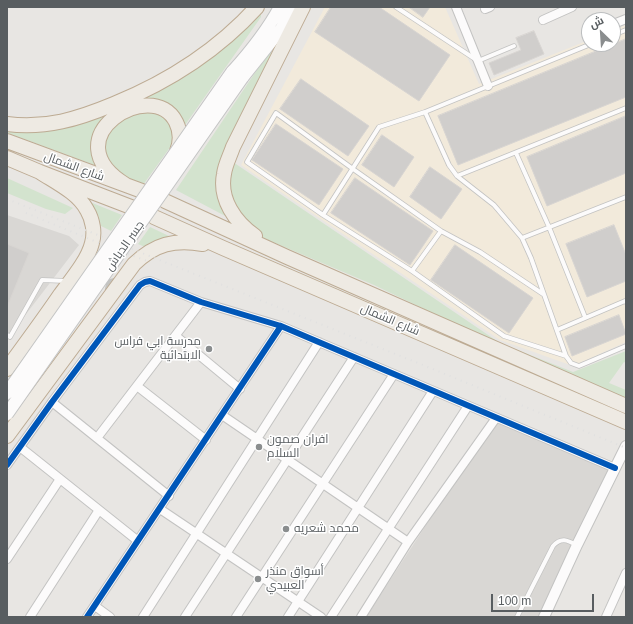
<!DOCTYPE html>
<html>
<head>
<meta charset="utf-8">
<style>
	body { margin:0 }
	#map { position:relative; width:633px; height:624px; overflow:hidden; background:#e8e6e3; font-family:Helvetica,Cairo,sans-serif }
	canvas { display:block }
	.frame { position:absolute; inset:0; border:8px solid #585d60; pointer-events:none }
	.north { position:absolute; left:581px; top:12px; width:40px; height:40px; box-sizing:border-box; background:#fff; border:1px solid #bcbebf; border-radius:50%; rotate:335deg; font-size:11px; font-weight:700; line-height:16px; text-align:center; color:#585d60 }
	.north::after { content:''; display:block; margin:auto; width:14px; height:18px; background:#8a8d8e; clip-path:polygon(50% 0,100% 100%,50% 72%,0 100%) }
	.scale { position:absolute; left:491px; top:594px; width:103px; height:18px; box-sizing:border-box; border:2px solid #585d60; border-top:0; padding-left:5px; font-size:12px; line-height:14px; white-space:nowrap; color:#585d60; -webkit-text-stroke:3px #fff; paint-order:stroke }
</style>
</head>
<body>
<div id="map">
<canvas width="633" height="624"></canvas>
<div class="frame"></div>
<div class="north">ش</div>
<div class="scale">100 m</div>
</div>
<script>
const c = document.querySelector('canvas').getContext('2d');
c.lineJoin = 'round';
function fill(path, color) { c.fillStyle = color; c.fill(path, 'evenodd'); }
function strokePath(path, color, width, dash) { c.strokeStyle = color; c.lineWidth = width; c.lineCap = dash ? 'butt' : 'round'; c.setLineDash(dash || []); c.stroke(path); }
function label(font, color, halo, rows, align = 'center') {
  c.font = font + ' Helvetica,Cairo,sans-serif'; c.lineWidth = 3; c.setLineDash([]); c.textBaseline = 'middle'; c.strokeStyle = halo; c.fillStyle = color; for (const [text, x, y, turn = 0] of rows) {
    c.save(); c.translate(x, y); c.rotate((+turn || 0) * Math.PI / 180); c.textAlign = isNaN(turn) ? turn : align; if (halo) c.strokeText(text, 0, 0); c.fillText(text, 0, 0); c.restore();
  }
}
fill(new Path2D(`
	M325,7H445L479,84L589,40V44H613V30L626,25V342L573,366L500,340L241,165Z`), '#f2eadb');
fill(new Path2D(`
	M7,215L69,236L79,245L7,339Z
	M496,418L615,468L544,617H366Z`), '#d9d7d4');
fill(new Path2D(`
	M259,13L261,15V17L185,125C179,109 165,101 149,99L107,115L101,121L93,136L92,146V153L97,166L8,133L9,130L30,133L62,128L104,114Z
	M269,52H271L273,54L225,148L221,158L217,174L229,218L176,190Z
	M147,112L163,116L172,128L173,137L171,146L143,185L120,174L106,157L105,145L108,135L118,123L131,116Z
	M233,162L500,343L573,372L626,351V363L624,362L609,383L626,390V400L472,332L374,285L261,237L245,224L227,187Z
	M7,178L73,208L65,214L46,209L7,193Z
	M90,202L122,215L111,231L101,226L98,215Z
	M150,227L169,236L145,247L138,244Z`), '#d3e3ce');
const building = new Path2D(`
	M331,7H379L450,55L419,101L315,32Z
	M409,7H430L423,17Z
	M534,31L544,54L494,75L489,63L521,50L516,38Z
	M626,39V97L458,165L438,116Z
	M301,79L369,126L348,156L280,109Z
	M626,116V173L547,206L527,157Z
	M276,124L343,169L319,205L252,160Z
	M382,135L414,157L394,187L362,165Z
	M430,167L462,189L441,219L410,197Z
	M355,178L433,231L410,265L331,213Z
	M614,225L626,255V281L587,297L566,244Z
	M7,244L29,253L7,307Z
	M455,245L533,298L509,333L431,280Z
	M619,315L626,334L572,356L565,337Z`);
fill(building, '#d0cecc');
strokePath(building, '#d8d5d2', 1);
strokePath(new Path2D(`
	M97,265C112,269 117,284 109,297`), '#c4c4c2', 14, [14, 7]);
const service = new Path2D(`
	M396,7L478,61L514,46
	M613,35L626,30
	M425,112L449,165L457,176L494,205L522,238L531,258L566,356L504,336L412,271L323,215L247,162L276,113L353,169L441,231L480,252L543,294
	M516,153L549,227L585,317
	M457,176L626,108
	M323,215L379,127L425,112L591,44
	M522,238L626,197
	M412,271L441,231
	M557,330L625,301L626,302
	M7,335L10,337L42,280L67,281
	M566,356L571,363L579,366L626,346
	M517,617L553,546C561,537 567,540 577,545`);
const minor = new Path2D(`
	M456,7L488,86
	M485,9L490,7
	M543,20L572,7
	M616,23L626,19
	M176,336L240,389
	M137,386L206,440
	M52,402L169,496
	M222,415L408,542
	M97,438L201,302
	M20,447L138,541
	M7,465L52,402L140,285L145,282L150,281L201,302L281,326L615,468
	M160,509L321,617
	M7,559L60,479
	M95,606L110,617
	M30,617L99,510
	M87,617L281,326
	M143,617L319,342
	M185,617L354,357
	M236,617L394,374
	M288,617L433,391
	M331,617L468,406
	M361,617L408,542L496,418
	M606,617L626,573`);
const tertiary = new Path2D(`
	M544,617L577,545L626,446`);
const secondary = new Path2D(`
	M232,72C251,51 267,31 280,7
	M242,78L281,29L293,7`);
const trunk = new Path2D(`
	M7,124C46,129 78,119 114,104C168,82 217,51 257,7
	M7,141L142,191
	M7,158L40,172L131,207
	M126,185C49,138 153,75 176,122C181,132 181,141 177,151
	M165,201L287,257L626,406
	M154,217L223,248L626,422
	M255,236C235,222 219,199 224,174C225,165 230,156 233,147L303,7
	M7,369C25,344 43,320 60,295C71,280 88,260 92,243C95,233 93,220 87,210C78,193 57,183 40,172
	M7,436L134,264C155,244 174,239 203,244`);
strokePath(service, '#c3c3c2', 5.5);
strokePath(minor, '#c3c3c2', 10);
strokePath(tertiary, '#c3c3c2', 12);
strokePath(secondary, '#c4c5c5', 14);
strokePath(trunk, '#bdab93', 16);
strokePath(service, '#fcfbfb', 4);
strokePath(minor, '#fcfbfb', 8);
strokePath(tertiary, '#fcfbfb', 10);
strokePath(secondary, '#fcfbfb', 12);
strokePath(trunk, '#eeeae3', 14);
strokePath(new Path2D(`
	M7,199L108,239
	M26,213L104,245
	M132,249L418,363L626,448
	M128,254L150,262`), '#e0e0e0', 2, [1, 5]);
const secondaryBridge = new Path2D(`
	M7,393L232,72
	M7,414L242,78`);
strokePath(secondaryBridge, '#c4c5c5', 14, []);
strokePath(secondaryBridge, '#fcfbfb', 12);
strokePath(new Path2D(`
	M7,465L52,402L140,285L145,282L150,281L201,302L281,326L615,468
	M87,617L281,326`), '#0057b8', 6);
for (const [x, y, r, color] of [
	[209,349,4,"#8a8d8e"],
	[259,447,4,"#8a8d8e"],
	[286,529,4,"#8a8d8e"],
	[258,579,4,"#8a8d8e"]
]) { const dot = new Path2D(); dot.arc(x, y, r, 0, 2 * Math.PI); c.fillStyle = color; c.fill(dot); strokePath(dot, '#fff', 1.5); }
label('12px', '#585d60', '#fff', [
	["شارع الشمال",74,167,20],
	["جسر الدباش",125,246,-55],
	["شارع الشمال",390,320,23]
]);
label('12px', '#585d60', '#fff', [
	["مدرسة ابي فراس",201,342,"right"],
	["الابتدائية",201,356,"right"],
	["افران صمون",267,440],
	["السلام",267,454],
	["محمد شعريه",294,529],
	["أسواق منذر",266,572],
	["العبيدي",266,586]
], 'left');
</script>
</body>
</html>
